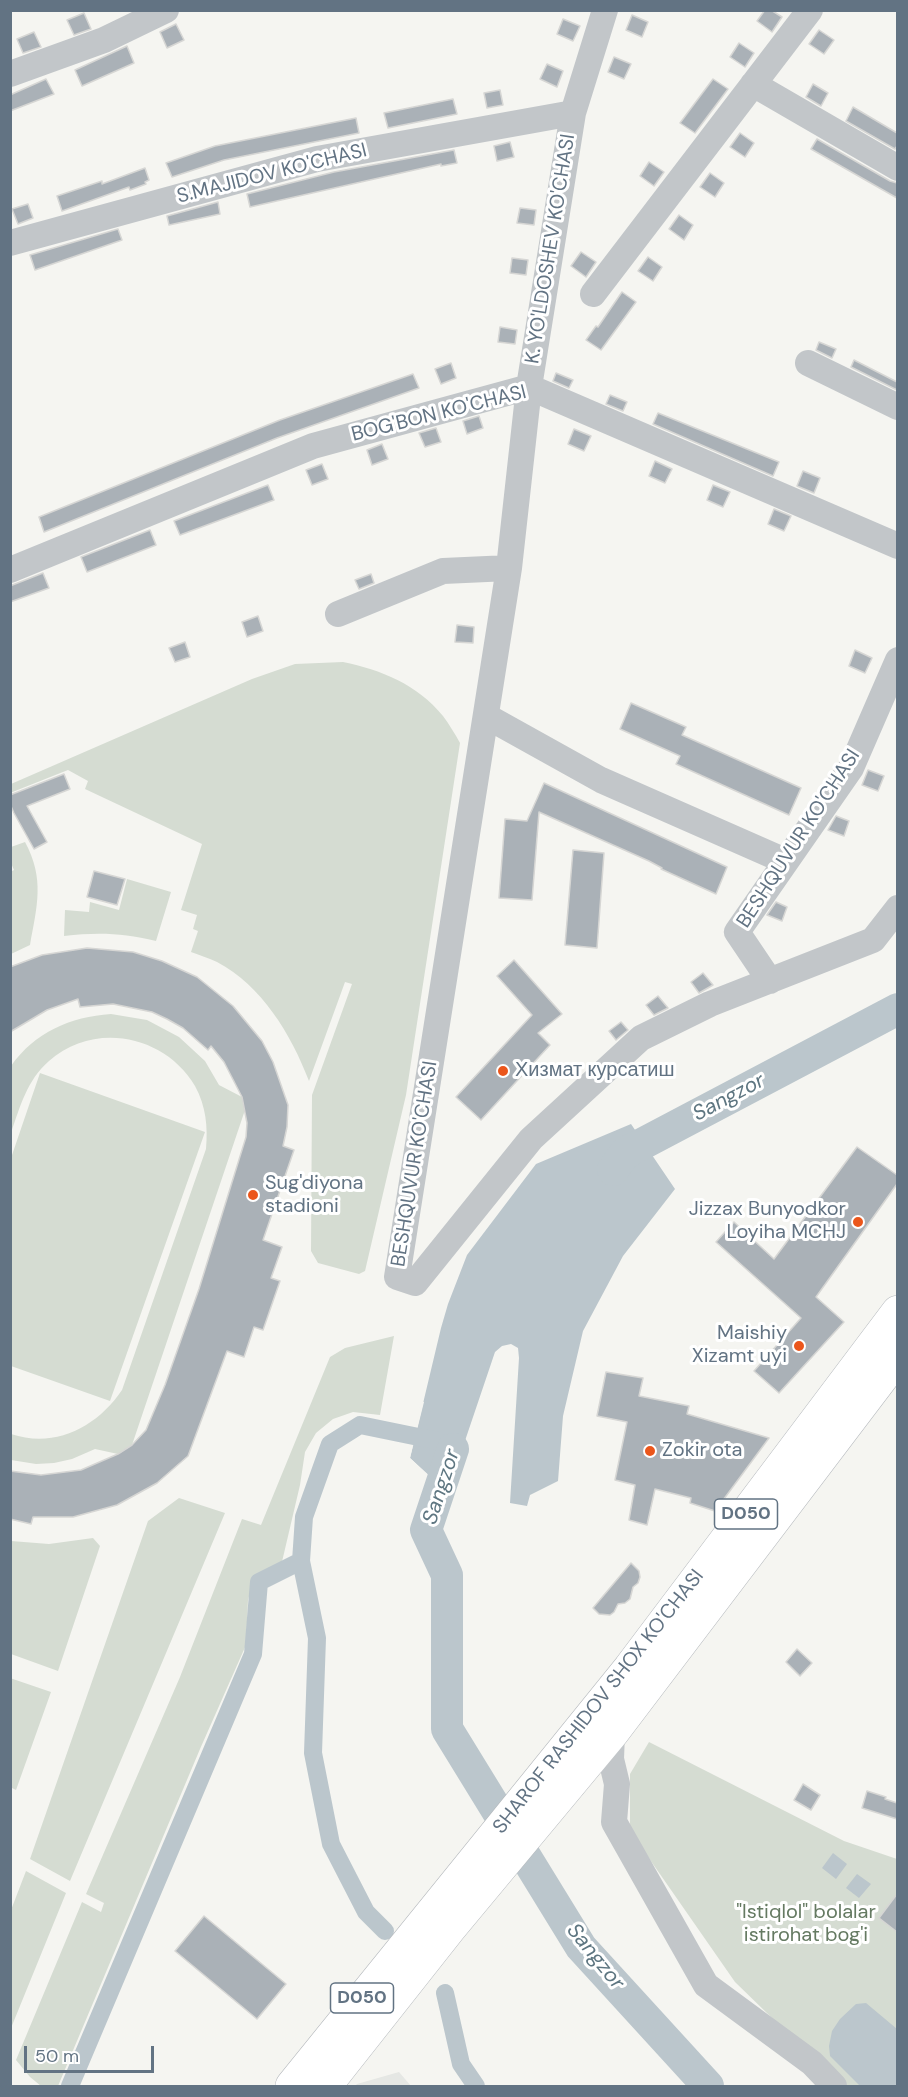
<!DOCTYPE html>
<html>
<head>
<meta charset="utf-8">
<style>
	body { margin:0 }
	#map { position:relative; width:908px; height:2097px; overflow:hidden; background:#f5f5f1; font-family:"DM Sans",sans-serif }
	canvas { display:block }
	.frame { position:absolute; inset:0; border:12px solid #627383; pointer-events:none }
	.scale { position:absolute; left:24px; top:2046px; width:130px; height:27px; box-sizing:border-box; border:3px solid #627383; border-top:0; padding-left:8px; font-size:18px; line-height:21px; white-space:nowrap; color:#627383; -webkit-text-stroke:4px #fff; paint-order:stroke }
</style>
</head>
<body>
<div id="map">
<canvas width="908" height="2097"></canvas>
<div class="frame"></div>
<div class="scale">50 m</div>
</div>
<script>
const c = document.querySelector('canvas').getContext('2d');
c.lineJoin = 'round';
function fill(path, color) { c.fillStyle = color; c.fill(path, 'evenodd'); }
function strokePath(path, color, width, dash) { c.strokeStyle = color; c.lineWidth = width; c.lineCap = dash ? 'butt' : 'round'; c.setLineDash(dash || []); c.stroke(path); }
function label(font, color, halo, rows, align = 'center') {
  c.font = font + ' "DM Sans",sans-serif'; c.lineWidth = 6; c.setLineDash([]); c.textBaseline = 'middle'; c.strokeStyle = halo; c.fillStyle = color; for (const [text, x, y, turn = 0] of rows) {
    c.save(); c.translate(x, y); c.rotate((+turn || 0) * Math.PI / 180); c.textAlign = isNaN(turn) ? turn : align; if (halo) c.strokeText(text, 0, 0); c.fillText(text, 0, 0); c.restore();
  }
}
fill(new Path2D(`
	M399,2072L411,2086H355L357,2084Z`), '#e5e7e4');
fill(new Path2D(`
	M343,662C381,670 417,684 443,716C449,724 455,734 460,743L406,1095L365,1271L359,1274L318,1263L311,1251L312,1095L352,984L345,982L309,1081C291,1034 262,986 217,962C209,958 199,955 191,952L198,931L193,929L197,915L181,910L202,844L85,789L88,781L68,770L10,793L11,784L252,679L295,664Z
	M25,842C45,879 37,906 30,945L11,954L10,872L14,870L11,863V847Z
	M127,879L171,892L156,941C123,933 98,932 64,936L65,910L89,912L90,902L119,910Z
	M111,1014L147,1020L179,1037L205,1061L219,1085L242,1097L245,1110L132,1445L118,1454L95,1449L72,1459L54,1463L36,1464L11,1460V1434C55,1449 97,1427 122,1390L206,1149C208,1127 206,1106 195,1086C165,1035 94,1021 49,1061C27,1080 20,1107 11,1133V1066C35,1032 70,1017 111,1014Z
	M40,1073L205,1132L110,1401L11,1366V1158Z
	M394,1336L380,1415L353,1412L333,1419L316,1433L305,1452L300,1485L281,1566L252,1586L248,1600L246,1645L200,1749L58,2086H41L30,2077L16,2060L82,1902L101,1912L104,1903L86,1894L180,1677L242,1519L261,1525L330,1357L345,1348Z
	M179,1498L225,1513L70,1881L30,1859L148,1521Z
	M93,1538L100,1546L58,1671L11,1654V1541L49,1544Z
	M10,1678L51,1692L16,1790L10,1787Z
	M649,1742L844,1841L897,1859V2086H842L735,1982L630,1831V1774Z
	M26,1871L66,1893L11,2028V1910Z`), '#d5dcd2');
fill(new Path2D(`
	M631,1124L675,1189L623,1256L583,1331L563,1416L558,1481L530,1495L527,1506L510,1503L519,1358L518,1348L511,1344L502,1346L495,1352L448,1491L431,1488L432,1479L410,1458L441,1328L448,1304L467,1255L536,1164Z
	M833,1853L847,1864L836,1879L822,1868Z
	M857,1874L871,1884L859,1898L846,1888Z
	M866,2003L897,2029V2086H860L830,2056L829,2046L832,2031L840,2019L856,2004Z`), '#bbc6cc');
fill(new Path2D(`
	M421,1401L424,1402L410,1458L433,1479L431,1488L451,1491L449,1494L429,1490V1480L408,1459Z`), '#f5f5f1');
strokePath(new Path2D(`
	M301,1561L317,1638L313,1753L331,1844L366,1912L385,1931
	M445,1993L461,2064L476,2086
	M70,2086L253,1654L259,1582L301,1561L304,1517L330,1444L360,1425L438,1441`), '#bbc6cc', 18);
strokePath(new Path2D(`
	M613,1170L625,1153L898,1009
	M453,1449L426,1530L447,1575V1729L581,1947L708,2086`), '#bbc6cc', 32);
const building = new Path2D(`
	M765,10H771L782,17L772,32L757,21Z
	M84,13L91,29L74,35L67,20Z
	M632,15L648,22L642,37L626,30Z
	M563,19L580,26L573,41L557,34Z
	M176,24L184,40L167,48L160,32Z
	M819,30L834,40L824,54L809,44Z
	M34,32L41,47L23,53L17,39Z
	M739,43L754,53L745,67L730,57Z
	M127,46L134,63L82,86L75,70Z
	M614,57L631,64L624,79L608,72Z
	M547,64L563,71L557,87L540,79Z
	M46,79L54,94L10,111V95Z
	M713,79L728,89L695,133L680,123Z
	M813,84L828,93L821,106L806,97Z
	M500,90L503,105L487,108L484,93Z
	M453,99L457,114L388,128L384,113Z
	M853,107L897,133V146L895,149L846,121Z
	M356,118L359,133L224,160L172,177L166,163L215,146Z
	M740,133L754,143L745,157L730,147Z
	M817,139L890,181L897,183V198L811,149Z
	M510,142L514,157L497,161L494,146Z
	M454,150L457,163L441,166V164L250,207L247,194L334,172Z
	M649,162L664,172L654,186L640,176Z
	M145,168L149,180L145,182L146,184L130,190L129,187L62,211L57,196L102,181V184Z
	M710,173L724,183L715,197L700,187Z
	M218,202L220,214L169,225L167,216Z
	M28,204L33,218L18,224L12,209Z
	M520,208L536,210L534,225L517,223Z
	M679,215L693,225L684,240L669,229Z
	M118,229L122,240L35,270L30,255Z
	M581,252L596,262L586,277L571,266Z
	M648,257L662,267L653,281L638,271Z
	M512,258L528,260L526,275L510,273Z
	M622,292L636,302L601,350L586,340L596,326L598,327Z
	M500,327L517,330L515,344L498,342Z
	M819,342L836,349L832,358L816,350Z
	M854,360L897,382V390L851,367Z
	M451,363L456,378L441,384L435,369Z
	M556,373L573,380L569,388L553,381Z
	M413,374L419,388L277,438L44,532L39,517L280,420Z
	M610,395L627,402L623,411L606,404Z
	M658,413L779,462L773,476L653,424Z
	M479,416L483,428L467,434L463,421Z
	M436,428L441,442L425,447L419,433Z
	M574,429L591,436L584,451L568,444Z
	M382,444L388,459L372,465L367,450Z
	M655,461L672,469L665,483L649,476Z
	M322,464L328,479L312,485L306,470Z
	M803,471L820,478L814,493L797,486Z
	M268,485L274,500L180,535L174,521Z
	M713,485L730,492L723,507L707,500Z
	M774,509L791,516L784,531L768,524Z
	M150,530L156,545L87,572L81,557Z
	M43,573L49,588L10,602V586Z
	M371,574L374,583L359,589L355,580Z
	M258,616L263,631L247,637L242,622Z
	M457,625L474,627L473,643L455,642Z
	M185,642L190,657L175,662L169,648Z
	M855,650L872,658L865,673L849,666Z
	M631,703L686,727L682,735L801,788L789,815L676,764L680,756L620,729Z
	M868,770L884,776L878,791L862,785Z
	M64,774L70,789L27,806L47,842L34,849L14,813L10,804V795Z
	M544,783L727,867L716,894L661,869L662,868L649,861L539,812L532,900L499,898L505,819L527,821Z
	M836,816L849,821L844,836L828,830Z
	M573,850L604,853L597,948L565,945Z
	M94,871L125,879L117,905L87,897Z
	M776,902L787,907L782,921L767,915Z
	M87,948L133,952L162,961L197,977L233,1006L262,1041L273,1062L288,1105L287,1127L283,1146L294,1150L263,1240L282,1247L271,1278L280,1281L263,1330L254,1327L244,1357L227,1351L188,1456L157,1483L117,1505L73,1517H33L31,1524L10,1519V1471L41,1475L81,1470L118,1454L132,1445L146,1430L165,1385L199,1289L246,1137L247,1123L242,1097L224,1062L211,1046L208,1050L183,1028L167,1019L152,1012L113,1004L80,1007L78,999L47,1010L10,1032V967L42,955Z
	M514,960L562,1014L538,1033L550,1045L481,1120L456,1097L532,1015L497,976Z
	M703,973L713,985L699,993L691,982Z
	M658,996L668,1008L654,1015L646,1005Z
	M621,1022L628,1030L616,1040L609,1031Z
	M857,1147L897,1175V1184L816,1297L844,1322L779,1393L754,1371L801,1318L716,1242L734,1222L774,1259Z
	M606,1372L643,1378L639,1396L689,1406L687,1414L769,1438L715,1511L690,1503L691,1498L655,1489L647,1525L629,1520L635,1485L615,1480L627,1422L597,1416Z
	M631,1563L639,1571L640,1577L638,1583L633,1587L630,1599L625,1603L618,1604L614,1612L610,1615L599,1614L593,1608Z
	M797,1649L812,1663L800,1676L786,1662Z
	M803,1784L820,1795L811,1810L794,1800Z
	M867,1791L886,1797L885,1799L897,1803V1819L862,1808Z
	M897,1894V1932L879,1918Z
	M204,1916L286,1984L257,2019L175,1951Z`);
fill(building, '#aab1b7');
strokePath(building, '#d6d6d4', 1.5);
const major = new Path2D(`
	M292,2086L630,1668L898,1312
	M325,2086L449,1929L612,1733L898,1356`);
strokePath(major, '#b5b9bd', 34);
strokePath(new Path2D(`
	M605,10L573,113L529,387L509,568L397,1277L415,1283L531,1139L641,1038L710,1004L873,940L898,908
	M10,74L104,40L166,10
	M753,84L898,168
	M10,243L317,159L573,113
	M593,294L810,10
	M808,363L898,407
	M10,570L313,446L529,387L898,546
	M338,614L443,571L509,568
	M486,716L601,780L785,861
	M770,981L737,932L851,768L898,660
	M612,1733L611,1759L617,1784L614,1822L706,1985L812,2063L834,2086`), '#c2c6c9', 26);
strokePath(major, '#fff', 33);
for (const [x, y, r, color] of [
	[503,1071,6,"#eb561b"],
	[253,1195,6,"#eb561b"],
	[858,1222,6,"#eb561b"],
	[799,1346,6,"#eb561b"],
	[650,1451,6,"#eb561b"]
]) { const dot = new Path2D(); dot.arc(x, y, r, 0, 2 * Math.PI); c.fillStyle = color; c.fill(dot); strokePath(dot, '#fff', 2); }
for (const [x, y, w] of [
	[746,1514,63],
	[362,1998,63]
]) { const box = new Path2D(); box.roundRect(x - w / 2, y - 15, w, 30, 4.5); c.fillStyle = '#fff'; c.fill(box); strokePath(box, '#627383', 1.5); }
label('bold 18px', '#627383', null, [
	["D050",746,1514],
	["D050",362,1998]
]);
label('20px', '#627383', '#fff', [
	["S.MAJIDOV KO'CHASI",272,174,-14],
	["K. YO'LDOSHEV KO'CHASI",551,249,-81],
	["BOG'BON KO'CHASI",439,414,-14],
	["BESHQUVUR KO'CHASI",799,839,-57],
	["BESHQUVUR KO'CHASI",415,1164,-81],
	["SHAROF RASHIDOV SHOX KO'CHASI",599,1702,-52]
]);
label('20px', '#627383', '#fff', [
	["Хизмат курсатиш",515,1071],
	["Sug'diyona",265,1184],
	["stadioni",265,1207],
	["Jizzax Bunyodkor",846,1210,"right"],
	["Loyiha MCHJ",846,1233,"right"],
	["Maishiy",787,1334,"right"],
	["Xizamt uyi",787,1357,"right"],
	["Zokir ota",662,1451]
], 'left');
label('20px', '#657a62', '#fff', [
	["\"Istiqlol\" bolalar",806,1913],
	["istirohat bog'i",806,1936]
]);
label('italic 21px', '#5e7681', '#fff', [
	["Sangzor",729,1098,-28],
	["Sangzor",442,1487,-72],
	["Sangzor",595,1957,51]
]);
</script>
</body>
</html>
